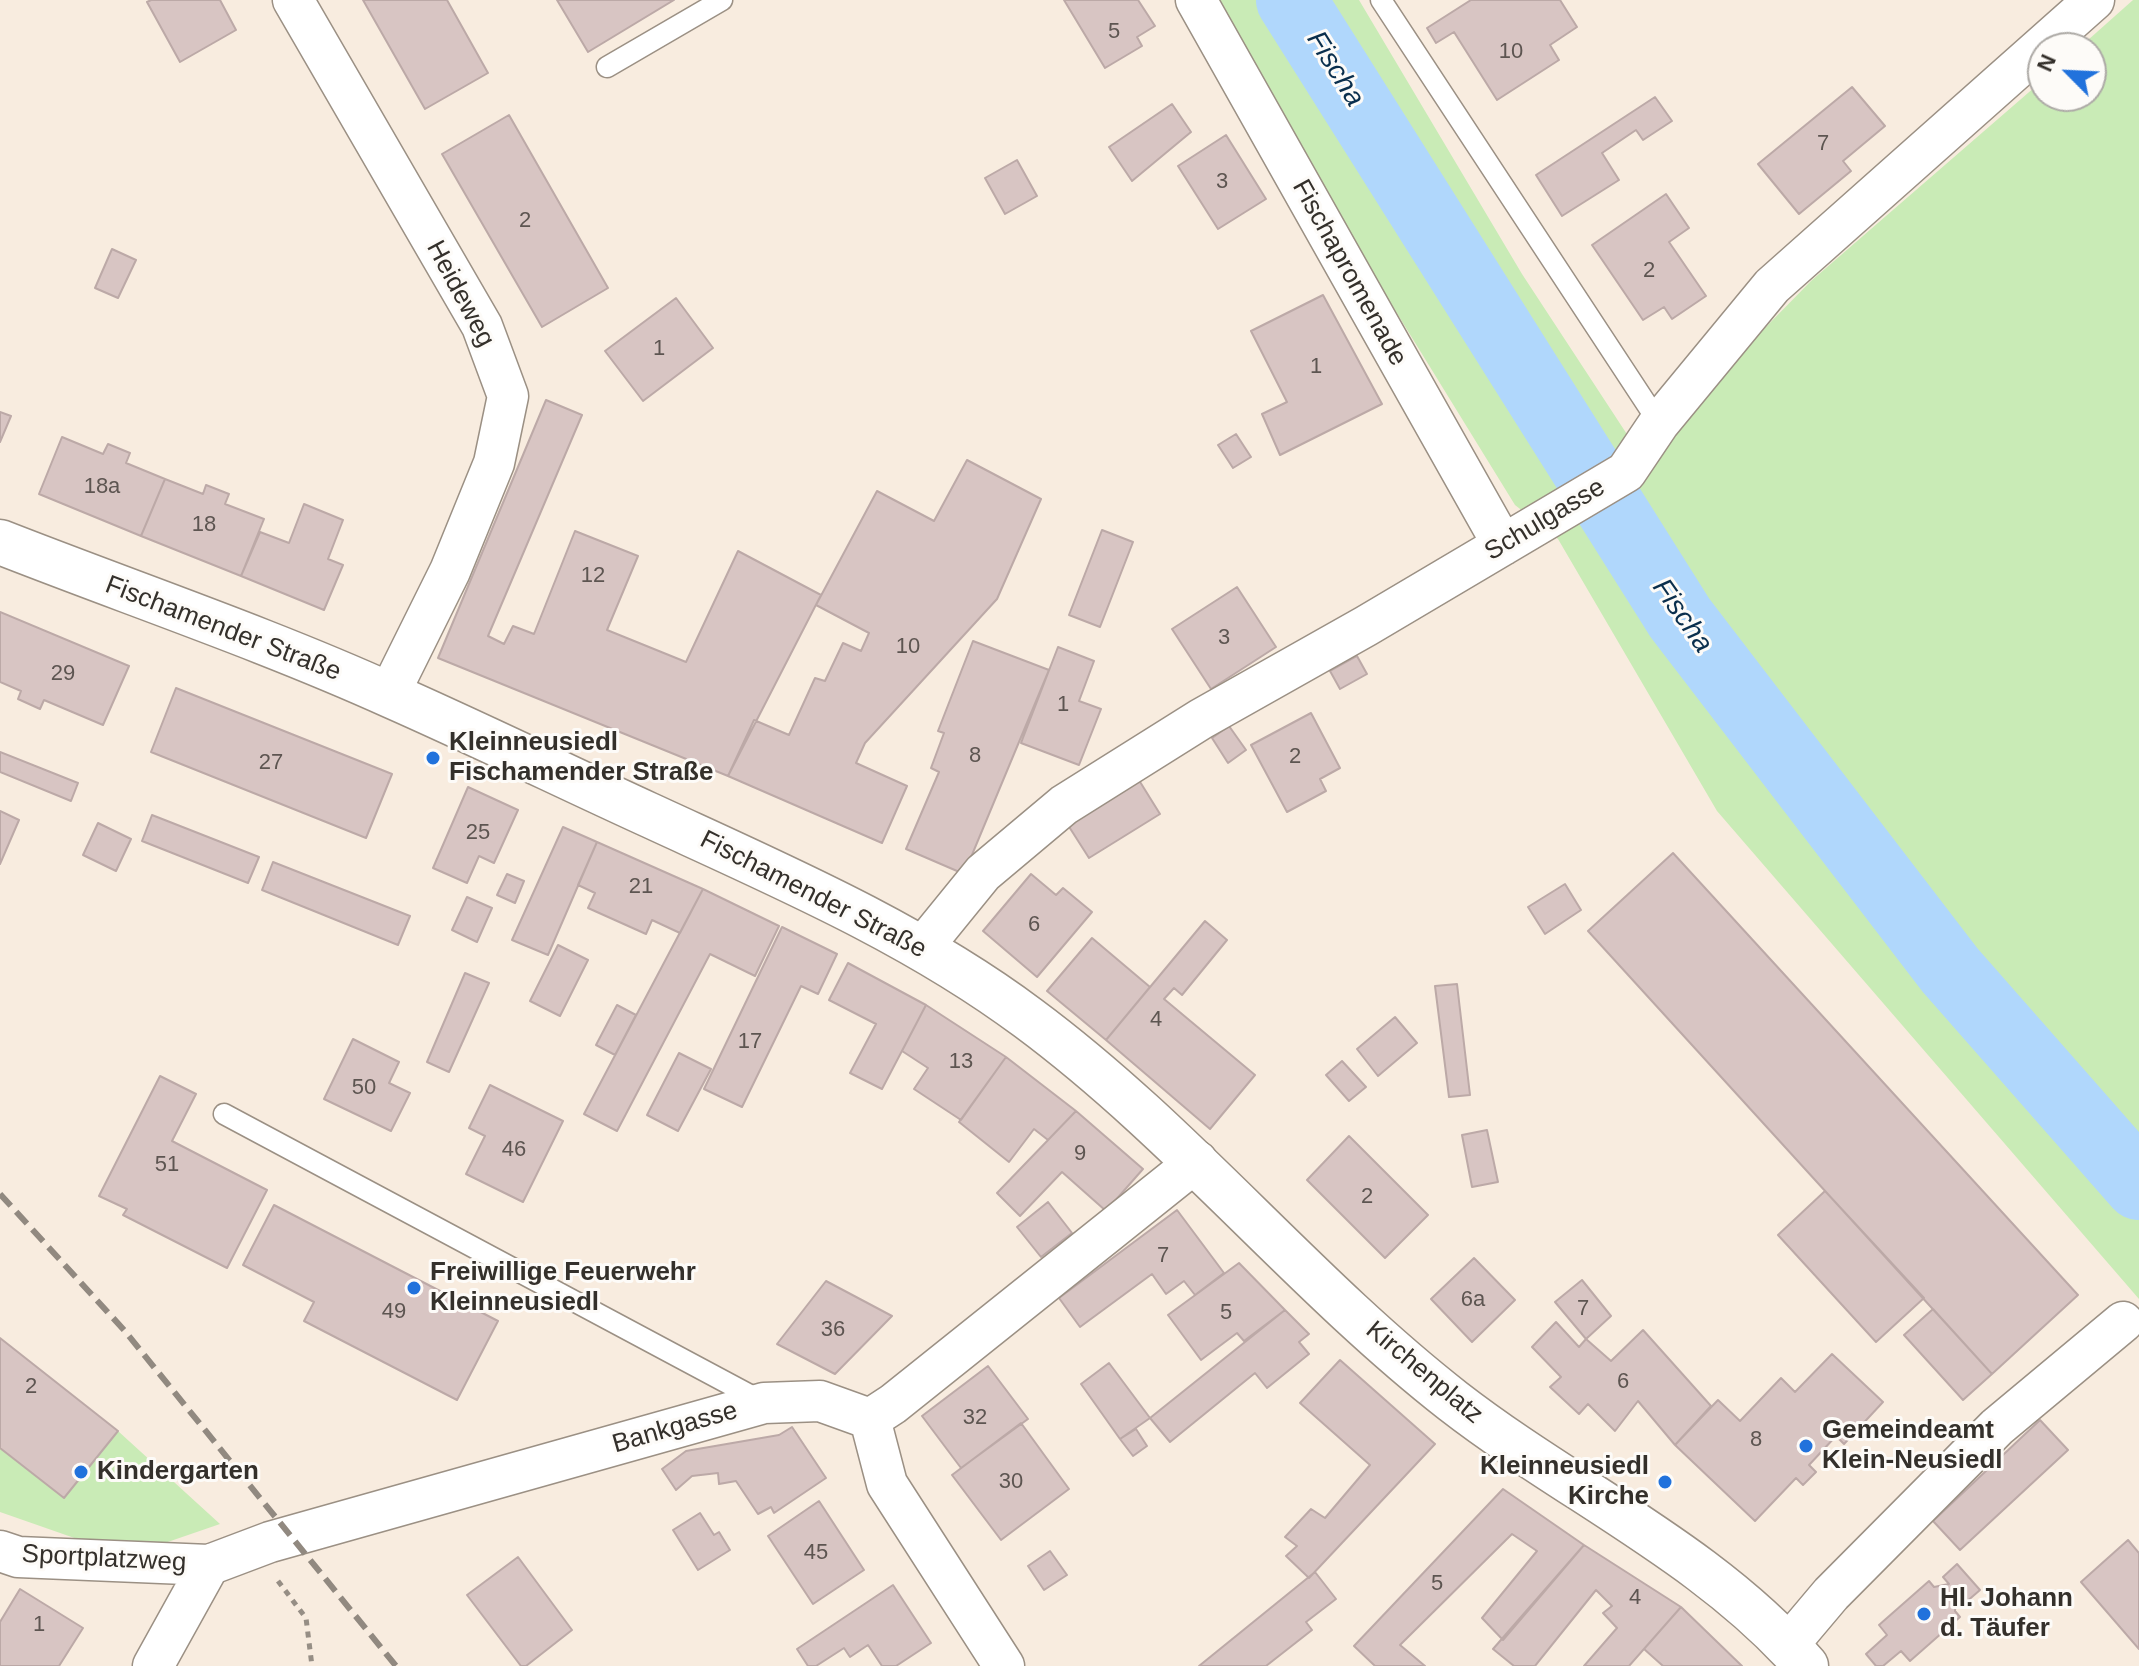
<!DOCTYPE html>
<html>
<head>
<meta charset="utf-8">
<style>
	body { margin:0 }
	#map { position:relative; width:2139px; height:1666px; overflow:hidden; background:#f8ecdf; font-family:Helvetica,sans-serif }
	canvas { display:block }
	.north { position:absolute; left:2027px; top:32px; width:80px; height:80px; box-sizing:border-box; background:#fdfbf8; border:2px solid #adaaa6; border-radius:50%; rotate:294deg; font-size:22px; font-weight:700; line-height:32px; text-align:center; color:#34302b }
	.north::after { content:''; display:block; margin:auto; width:28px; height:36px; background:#2172dc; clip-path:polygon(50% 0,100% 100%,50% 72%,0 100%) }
</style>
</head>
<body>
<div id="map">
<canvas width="2139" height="1666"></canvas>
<div class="north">N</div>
</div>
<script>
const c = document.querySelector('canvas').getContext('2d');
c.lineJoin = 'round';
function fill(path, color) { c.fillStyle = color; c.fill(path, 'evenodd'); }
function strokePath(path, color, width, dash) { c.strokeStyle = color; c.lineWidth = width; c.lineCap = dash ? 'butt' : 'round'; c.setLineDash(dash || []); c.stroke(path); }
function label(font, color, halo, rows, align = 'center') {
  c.font = font + ' Helvetica,sans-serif'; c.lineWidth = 6; c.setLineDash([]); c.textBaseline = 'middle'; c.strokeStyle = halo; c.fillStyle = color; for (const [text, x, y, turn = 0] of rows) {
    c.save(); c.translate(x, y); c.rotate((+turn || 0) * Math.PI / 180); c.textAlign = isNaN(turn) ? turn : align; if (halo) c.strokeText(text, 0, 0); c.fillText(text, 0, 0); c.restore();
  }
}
fill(new Path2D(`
	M1204,0H1359L1522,274L1636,448L1650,445L1811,281L2043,80V96H2091V48H2079L2133,0H2139V1299L1717,811L1558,539L1515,505Z
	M118,1431L220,1524L159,1545L83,1541L0,1512V1448L64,1498Z`), '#c9ebb6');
strokePath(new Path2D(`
	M1291,0L1680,618L1950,970L2139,1185`), '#b0d7fc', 70);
const building = new Path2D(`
	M151,0H220L236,30L180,62L147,2Z
	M363,0H447L488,73L425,109Z
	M557,0H674L588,52Z
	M1064,0H1138L1155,26L1137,37L1142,46L1105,68Z
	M1471,0H1560L1577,27L1550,45L1559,60L1497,100L1454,32L1436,43L1427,28Z
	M1852,87L1885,126L1843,161L1851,171L1799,214L1758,164Z
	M1655,97L1672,121L1643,140L1636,130L1602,153L1619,180L1562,216L1536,175Z
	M1172,104L1191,132L1132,181L1109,147Z
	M509,115L608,288L542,327L442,154Z
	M1226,135L1266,199L1218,229L1178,166Z
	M1017,160L1037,196L1005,214L985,178Z
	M1666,194L1689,228L1669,242L1706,296L1672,319L1664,307L1643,320L1592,245Z
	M112,249L136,260L118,298L95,288Z
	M1323,295L1382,404L1280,455L1262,414L1287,402L1251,331Z
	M676,298L713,348L643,401L605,351Z
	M546,400L582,415L488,636L504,644L513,626L534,634L575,531L638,556L607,630L686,662L738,551L821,595L728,776L438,658Z
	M0,412L11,416L0,442Z
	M1236,434L1251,457L1233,468L1218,445Z
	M62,437L103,454L108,444L130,453L126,463L165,479L141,536L39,494Z
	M967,460L1041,499L997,599L865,743L856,763L907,786L882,843L728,776L754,720L789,735L815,678L825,681L843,643L861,651L869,633L816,605L877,491L934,521Z
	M165,479L203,494L206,485L229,494L225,504L264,519L241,576L141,536Z
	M304,504L343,520L328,559L343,565L324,610L241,576L260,532L289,543Z
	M1102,530L1133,542L1100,627L1069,615Z
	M1237,587L1276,647L1211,689L1172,629Z
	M0,612L129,666L103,725L44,700L40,709L18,699L21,691L0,682Z
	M973,641L1049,670L964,874L906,849L939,772L931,768L944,733L938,731Z
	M1058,647L1094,661L1079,701L1101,709L1079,765L1021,743Z
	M1357,656L1367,674L1340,689L1330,671Z
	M176,688L392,774L366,838L151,752Z
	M1311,713L1340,768L1320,779L1326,791L1287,812L1251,745Z
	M1229,726L1246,750L1228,763L1212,738Z
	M0,752L78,783L71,801L0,772Z
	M1137,777L1160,814L1089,858L1066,822Z
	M468,787L518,810L494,863L479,856L467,883L433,868Z
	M0,811L19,820L0,864Z
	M152,815L259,857L248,883L142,841Z
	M98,823L131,839L116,871L83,855Z
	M563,827L597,842L548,955L512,940Z
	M597,842L703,889L680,933L652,920L646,934L588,908L595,893L578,885Z
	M1673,853L2078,1295L1992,1374L1588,931Z
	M273,862L410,916L398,945L262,890Z
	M507,874L524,881L515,903L497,895Z
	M1031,874L1056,895L1063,888L1092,912L1037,977L983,931Z
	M1565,884L1581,910L1545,934L1528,907Z
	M703,889L779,926L755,976L710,954L617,1131L584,1114Z
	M467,897L492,908L477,942L452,930Z
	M1205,921L1227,940L1182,995L1174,988L1164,999L1255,1075L1210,1129L1106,1040Z
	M782,927L837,954L818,994L801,986L742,1107L704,1089Z
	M1092,938L1150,987L1106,1040L1047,991Z
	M558,945L588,960L560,1016L530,1001Z
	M848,963L926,1005L882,1089L850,1073L876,1024L829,1000Z
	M465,973L489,983L449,1072L427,1062Z
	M1457,984L1470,1095L1449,1097L1435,986Z
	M617,1005L636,1015L615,1055L596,1045Z
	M926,1005L1006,1057L961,1120L914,1089L928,1068L902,1051Z
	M1395,1017L1417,1043L1378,1076L1357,1049Z
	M353,1039L399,1062L389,1083L410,1093L391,1131L324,1099Z
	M679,1053L711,1069L678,1131L647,1115Z
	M1006,1057L1076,1111L1048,1140L1034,1129L1009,1162L959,1122Z
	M1342,1061L1366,1087L1349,1101L1326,1075Z
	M160,1076L196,1094L172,1141L267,1190L227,1268L123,1215L127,1209L99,1196Z
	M490,1085L563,1121L523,1202L466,1174L485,1136L469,1128Z
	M1076,1111L1143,1169L1106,1211L1062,1172L1020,1216L997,1193Z
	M1487,1130L1498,1182L1472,1187L1462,1135Z
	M1349,1136L1428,1215L1385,1258L1307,1180Z
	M1825,1191L1924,1298L1876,1342L1778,1235Z
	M1048,1202L1072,1233L1041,1257L1017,1227Z
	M274,1205L498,1321L457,1400L304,1321L314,1302L243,1265Z
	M1177,1210L1224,1273L1195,1295L1184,1281L1166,1294L1152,1274L1080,1327L1059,1298Z
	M1474,1258L1515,1300L1472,1342L1431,1299Z
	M1239,1263L1285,1310L1244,1341L1237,1333L1201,1360L1168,1315Z
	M1582,1280L1611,1316L1586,1339L1555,1302Z
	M826,1281L892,1316L835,1374L777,1344Z
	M1933,1309L1992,1374L1963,1400L1904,1335Z
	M1285,1310L1309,1334L1299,1342L1309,1354L1267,1388L1255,1373L1170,1442L1150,1418Z
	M1556,1322L1579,1347L1586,1339L1611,1361L1643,1330L1711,1406L1675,1445L1638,1401L1615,1431L1588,1404L1579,1414L1550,1387L1561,1377L1532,1347Z
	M0,1338L118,1431L64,1498L0,1448Z
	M1832,1354L1883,1402L1844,1444L1836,1436L1809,1465L1816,1472L1803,1485L1796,1478L1755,1521L1675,1445L1718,1400L1740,1421L1781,1378L1795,1392Z
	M1340,1360L1435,1444L1309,1578L1286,1556L1297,1546L1285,1537L1311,1509L1325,1518L1370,1465L1300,1403Z
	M1109,1363L1150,1418L1120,1439L1081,1384Z
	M988,1366L1028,1419L961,1468L922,1416Z
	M2040,1420L2068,1450L1960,1550L1933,1521Z
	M1021,1423L1069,1489L1001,1540L952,1475Z
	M792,1427L826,1478L774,1513L771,1507L758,1514L736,1481L719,1484L718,1473L692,1476L676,1490L662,1469L686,1451L779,1435Z
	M1136,1429L1147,1446L1133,1456L1120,1439Z
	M1503,1489L1584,1545L1503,1640L1482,1618L1537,1551L1512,1534L1400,1645L1425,1666H1375L1354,1646Z
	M819,1501L864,1570L813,1604L768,1536Z
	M700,1513L714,1535L719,1532L730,1550L698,1570L673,1530Z
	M2128,1540L2139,1553V1649L2081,1582Z
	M1584,1545L1681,1607L1629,1666H1584L1617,1628L1603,1613L1612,1606L1596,1590L1535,1666H1514L1493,1649Z
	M1050,1551L1067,1575L1044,1590L1028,1566Z
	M518,1557L572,1630L526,1666H521L467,1595Z
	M1957,1564L1980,1590L1965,1603L1960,1596L1956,1600L1955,1611L1960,1617L1910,1661L1901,1651L1883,1666H1876L1866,1654L1887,1635L1879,1625L1929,1581L1934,1587L1949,1584L1943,1577Z
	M1315,1572L1336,1599L1306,1622L1312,1630L1266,1666H1199Z
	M893,1585L931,1643L896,1666H882L868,1645L850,1657L844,1648L816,1666H808L797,1649Z
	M20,1589L83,1628L59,1666H0V1622Z
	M1681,1607L1742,1666H1663L1644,1649Z`);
fill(building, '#d8c5c3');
strokePath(building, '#bca9a7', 2);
const lane = new Path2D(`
	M1381,0L1659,423
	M607,67L722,0
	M224,1114L761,1401`);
const street = new Path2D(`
	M293,0L482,326L508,396L494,463L450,571L389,694
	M1196,0L1503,545
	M922,948L983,873L1064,805L1201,719L1366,626L1626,472L1659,423L1772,286L2094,0
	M870,1419L893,1404L1197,1161
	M870,1419L887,1484L1004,1666
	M0,1551L18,1557L209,1565L270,1542L764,1403L820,1401L870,1419
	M1788,1645L1831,1594L1997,1427L2123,1322
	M153,1666L209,1565`);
const secondary = new Path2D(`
	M0,542C130,593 266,639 392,696C478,734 562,775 647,814C777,874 913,932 1028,1018C1182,1132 1302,1283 1453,1401C1569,1491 1709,1554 1806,1666`);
strokePath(lane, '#9b9084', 23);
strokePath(street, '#9b9084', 43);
strokePath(secondary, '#9b9084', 47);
strokePath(new Path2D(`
	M278,1581L306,1618L312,1666`), '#968e85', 5, [6, 6]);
strokePath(lane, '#fff', 20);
strokePath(street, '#fff', 40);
strokePath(secondary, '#fff', 44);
strokePath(new Path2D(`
	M0,1194L124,1330L396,1666`), '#918980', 6, [16, 8]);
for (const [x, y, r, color] of [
	[433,758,8,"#2172dc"],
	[414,1288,8,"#2172dc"],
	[1806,1446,8,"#2172dc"],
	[81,1472,8,"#2172dc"],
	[1665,1482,8,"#2172dc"],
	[1924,1614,8,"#2172dc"]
]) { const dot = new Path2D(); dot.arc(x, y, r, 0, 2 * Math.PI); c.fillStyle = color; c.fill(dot); strokePath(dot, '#fdfbf8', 3); }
label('22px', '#5d5551', null, [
	["5",1114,32],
	["10",1511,52],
	["7",1823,144],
	["3",1222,182],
	["2",525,221],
	["2",1649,271],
	["1",659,349],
	["1",1316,367],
	["18a",102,487],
	["18",204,525],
	["12",593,576],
	["3",1224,638],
	["10",908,647],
	["29",63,674],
	["1",1063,705],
	["8",975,756],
	["2",1295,757],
	["27",271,763],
	["25",478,833],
	["21",641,887],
	["6",1034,925],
	["4",1156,1020],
	["17",750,1042],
	["13",961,1062],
	["50",364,1088],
	["46",514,1150],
	["9",1080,1154],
	["51",167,1165],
	["2",1367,1197],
	["7",1163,1256],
	["6a",1473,1300],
	["7",1583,1309],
	["49",394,1312],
	["5",1226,1313],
	["36",833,1330],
	["6",1623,1382],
	["2",31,1387],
	["32",975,1418],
	["8",1756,1440],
	["30",1011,1482],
	["45",816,1553],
	["5",1437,1584],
	["4",1635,1598],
	["1",39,1625]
]);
label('26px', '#34302b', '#fdfbf8', [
	["Fischapromenade",1349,273,61],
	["Heideweg",460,294,62],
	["Schulgasse",1545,520,-31],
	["Fischamender Straße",223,629,21],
	["Fischamender Straße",813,895,27],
	["Kirchenplatz",1424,1373,40],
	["Bankgasse",675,1428,-16],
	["Sportplatzweg",104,1559,3]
]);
label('bold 26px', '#34302b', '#fdfbf8', [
	["Kleinneusiedl",449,743],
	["Fischamender Straße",449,773],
	["Freiwillige Feuerwehr",430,1273],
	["Kleinneusiedl",430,1303],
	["Gemeindeamt",1822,1431],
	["Klein-Neusiedl",1822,1461],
	["Kleinneusiedl",1649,1467,"right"],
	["Kirche",1649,1497,"right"],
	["Kindergarten",97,1472],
	["Hl. Johann",1940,1599],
	["d. Täufer",1940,1629]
], 'left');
label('italic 28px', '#0a2f4d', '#fdfbf8', [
	["Fischa",1335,69,58],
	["Fischa",1682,616,55]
]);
</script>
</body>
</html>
